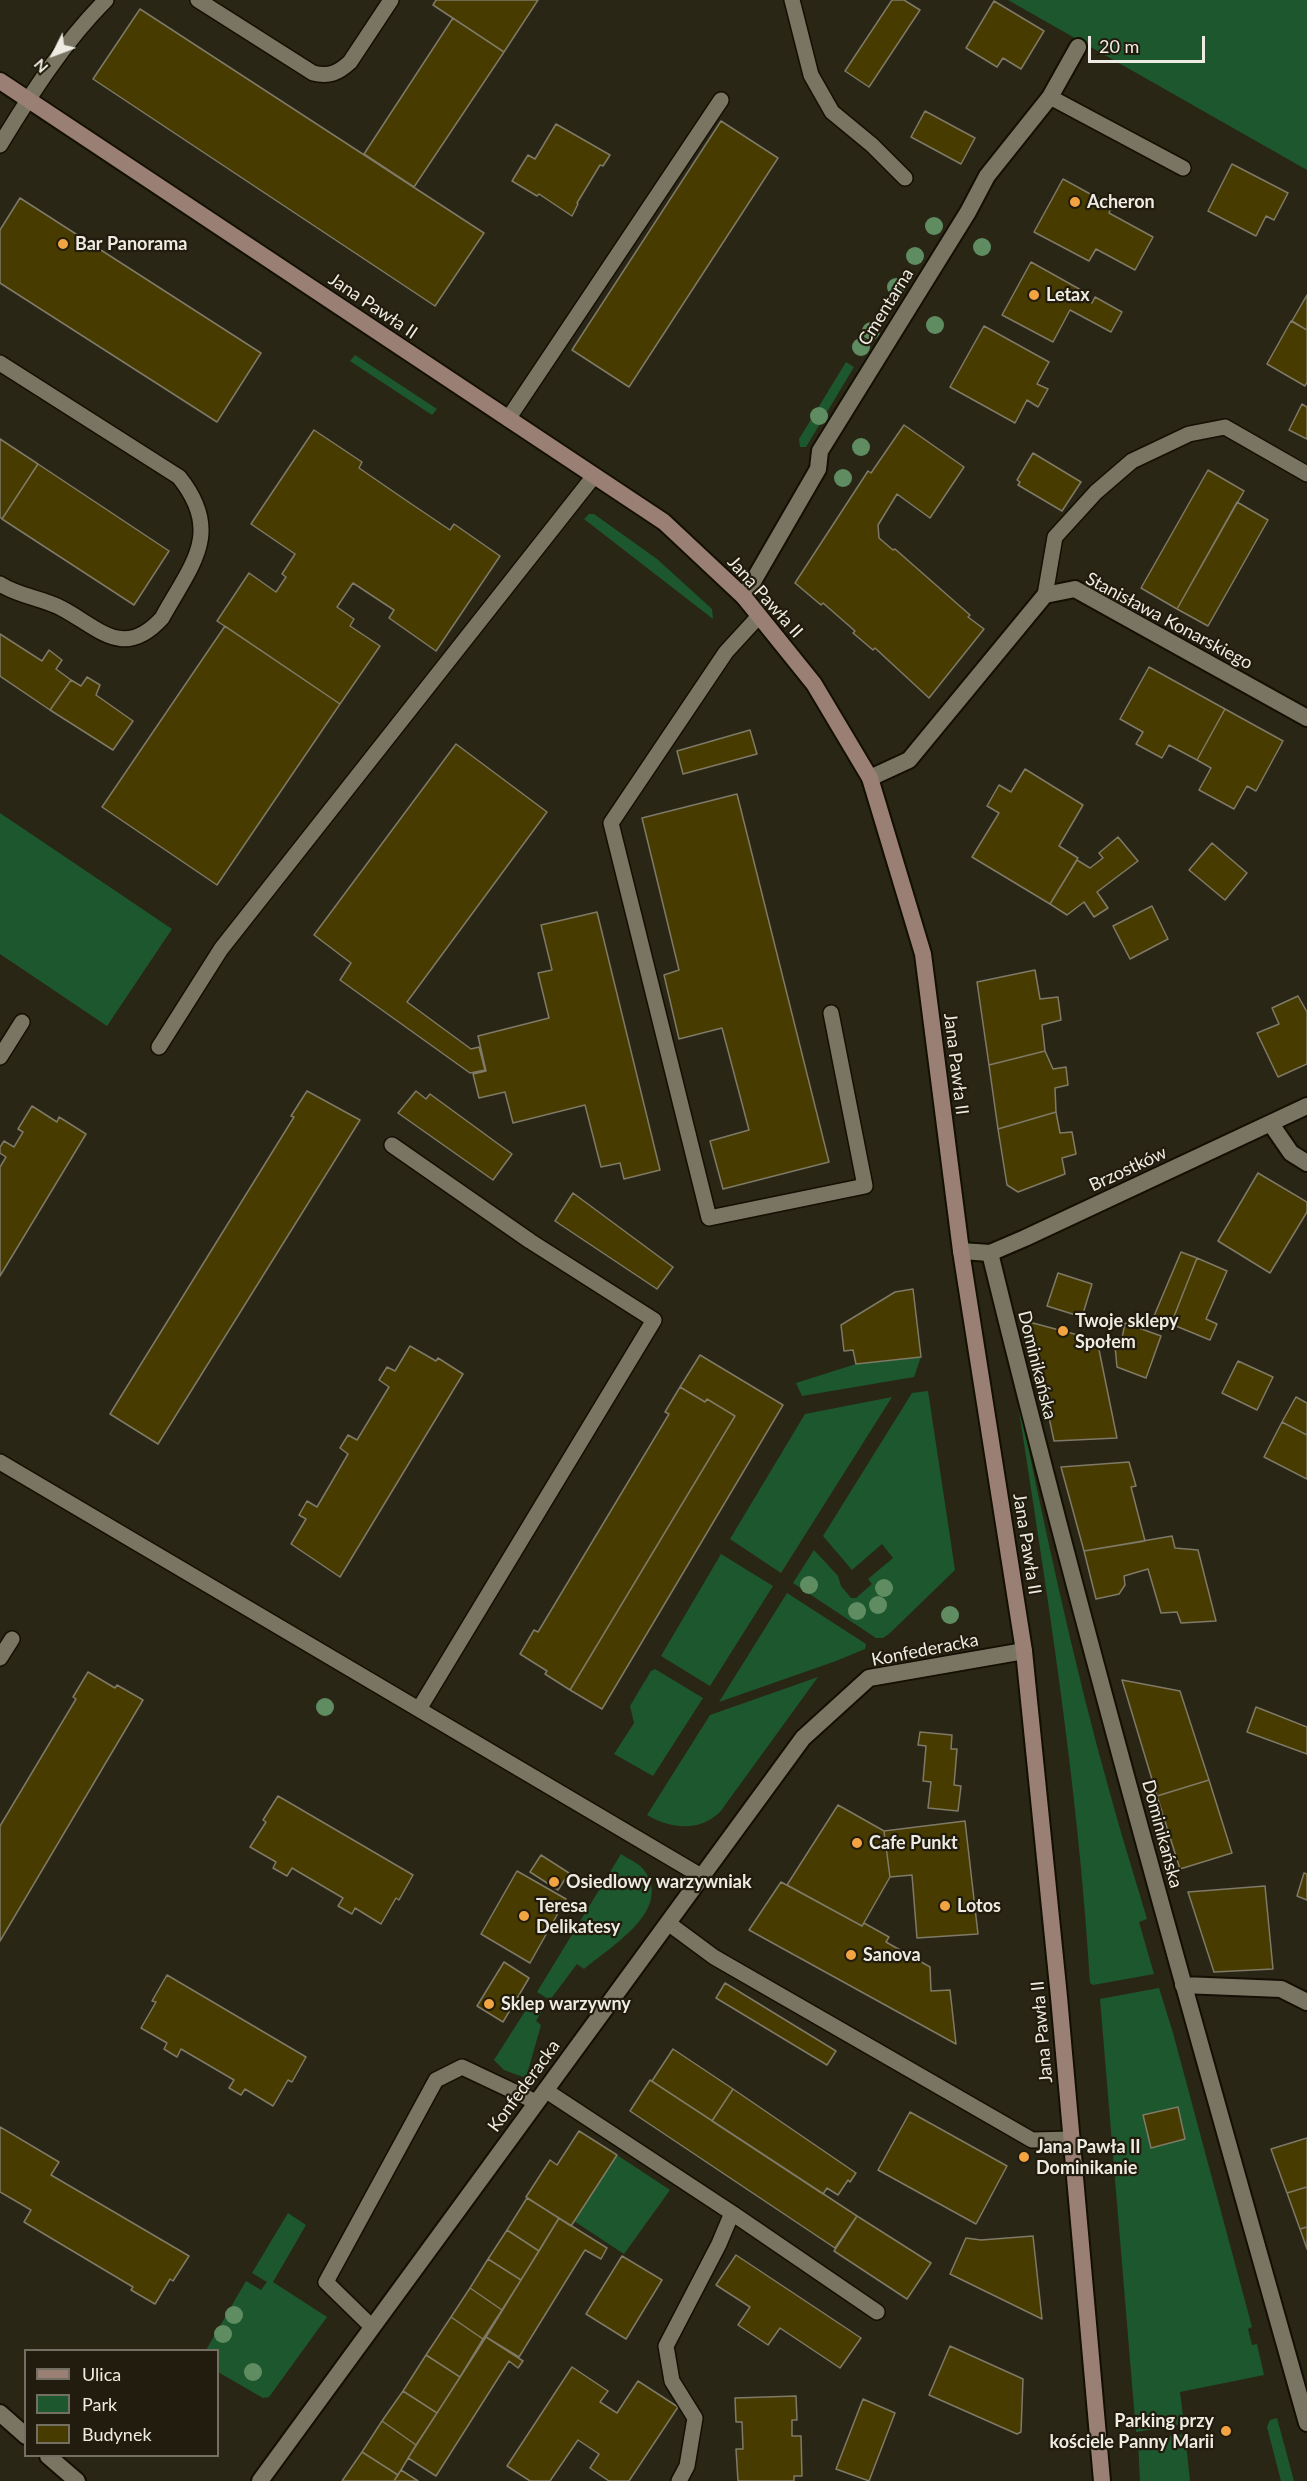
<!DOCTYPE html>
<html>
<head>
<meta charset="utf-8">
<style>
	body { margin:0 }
	#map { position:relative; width:1307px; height:2481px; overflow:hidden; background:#2a2616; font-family:Lato,sans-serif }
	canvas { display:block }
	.legend { position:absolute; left:24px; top:2349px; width:195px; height:108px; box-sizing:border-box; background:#211c0d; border:2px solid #736f62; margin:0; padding:8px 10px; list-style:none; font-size:18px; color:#eeece2 }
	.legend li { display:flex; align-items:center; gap:12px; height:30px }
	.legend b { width:30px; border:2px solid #736f62 }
	.north { position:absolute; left:24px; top:24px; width:60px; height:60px; -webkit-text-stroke:4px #211c0d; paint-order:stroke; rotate:228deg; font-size:16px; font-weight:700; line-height:24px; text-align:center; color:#eeece2 }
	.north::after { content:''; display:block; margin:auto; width:21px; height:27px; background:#eeece2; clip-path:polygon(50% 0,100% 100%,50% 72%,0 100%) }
	.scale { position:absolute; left:1088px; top:36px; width:117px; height:27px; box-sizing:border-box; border:3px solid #eeece2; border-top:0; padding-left:8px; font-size:18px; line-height:21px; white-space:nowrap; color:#eeece2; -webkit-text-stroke:4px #211c0d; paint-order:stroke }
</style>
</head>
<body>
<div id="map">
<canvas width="1307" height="2481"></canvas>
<ul class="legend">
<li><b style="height:8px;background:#9a7f74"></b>Ulica</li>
<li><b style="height:16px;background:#1d572e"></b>Park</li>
<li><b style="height:16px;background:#483b00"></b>Budynek</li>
</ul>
<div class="north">N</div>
<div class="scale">20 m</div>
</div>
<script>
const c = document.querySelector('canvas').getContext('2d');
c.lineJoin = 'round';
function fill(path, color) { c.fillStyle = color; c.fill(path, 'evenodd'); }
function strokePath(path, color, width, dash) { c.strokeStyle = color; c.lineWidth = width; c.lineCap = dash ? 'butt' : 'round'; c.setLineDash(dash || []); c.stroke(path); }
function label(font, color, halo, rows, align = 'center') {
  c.font = font + ' Lato,sans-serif'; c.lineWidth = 4.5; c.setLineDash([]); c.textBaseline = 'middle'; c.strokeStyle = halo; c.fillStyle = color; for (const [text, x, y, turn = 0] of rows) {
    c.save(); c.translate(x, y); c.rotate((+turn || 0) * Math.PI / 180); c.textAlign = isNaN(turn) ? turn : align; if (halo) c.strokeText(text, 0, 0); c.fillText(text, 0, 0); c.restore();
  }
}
fill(new Path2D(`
	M1008,0H1307V170Z
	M355,355L437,409L432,415L350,361Z
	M846,362L854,367L806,447H800L799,439Z
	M589,514H594L657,559L712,609L713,619L584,519Z
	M0,813L172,929L107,1026L0,954Z
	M921,1357L914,1377L802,1396L796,1383L856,1364Z
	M1014,1379C1043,1519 1072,1659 1111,1797C1122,1838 1135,1878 1147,1919L1139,1922L1154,1974L1093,1985L1090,1983C1078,1780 1045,1580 1014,1379Z
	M928,1391L955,1570L890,1633L883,1638H876L793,1583L814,1550L838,1576L841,1586L851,1598H856L872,1584L868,1579L893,1558L882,1544L852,1570L823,1536L912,1393Z
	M892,1397L781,1573L730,1539L805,1414Z
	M721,1554L773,1586L710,1686L661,1656Z
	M787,1593L866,1644L865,1649L836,1661L719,1702Z
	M655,1669L703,1698L653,1776L614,1754L634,1723L630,1706L651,1671Z
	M818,1677L720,1812C699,1832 671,1829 647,1815L710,1715Z
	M621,1854C628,1859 639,1863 644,1870C674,1910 610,1947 584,1969L577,1964L550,2000L537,1992Z
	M1159,1988L1173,2033L1252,2327L1248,2329L1252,2345L1257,2344L1264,2375L1180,2392L1184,2424L1136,2432L1100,1999ZM1178,2107L1185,2139L1151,2147L1143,2115Z
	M531,2002L543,2009L536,2021L541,2025L526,2078L504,2070L494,2060Z
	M617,2155L670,2190L624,2254L574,2221Z
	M288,2213L306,2225L273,2282L327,2317L269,2397L263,2398L218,2372V2350H206L246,2281L261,2290L267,2282L252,2273Z
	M1277,2418L1294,2481H1281L1267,2427L1270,2420Z
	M1185,2434L1190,2481H1140L1138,2441Z`), '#1d572e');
const building = new Path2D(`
	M436,0H538L504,52L433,5Z
	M892,0H904L920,10L869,87L845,71Z
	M994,1L1044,31L1021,69L1003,58L997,67L966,48Z
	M140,9L484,233L435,306L93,79Z
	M453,18L504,52L414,187L364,154Z
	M925,111L975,138L961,164L911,137Z
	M721,121L778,158L629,387L572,350Z
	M556,124L610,155L603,166L600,165L577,203L578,204L572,216L539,194L537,196L512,181L528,155L535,159Z
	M1232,164L1288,193L1274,220L1266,216L1256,236L1208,211Z
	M1063,179L1112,206L1109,213L1153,237L1135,270L1096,249L1089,261L1034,232Z
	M20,198L261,353L217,422L0,283V230Z
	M1031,262L1081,290L1078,295L1092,303L1095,297L1122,312L1111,332L1070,310L1053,342L1002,315Z
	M1307,295V330L1292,321Z
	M1291,321L1307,330V382L1305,386L1267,364Z
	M984,326L1049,362L1037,384L1048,389L1038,407L1027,400L1015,423L950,387Z
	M1302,404L1307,407V439L1289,430Z
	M904,425L964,467L930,518L897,494L878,525L879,538L893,550L895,549L970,615L968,617L984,629L929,698L875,648L873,650L853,633L855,631L823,603L821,605L795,583L868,471L871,473Z
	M314,430L362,462L359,468L407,501L450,530L454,524L500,556L436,651L389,618L394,610L353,583L337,607L354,619L350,626L380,646L340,704L217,621L249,573L276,592L286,577L282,574L295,554L251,524Z
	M0,439L38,464L2,519L0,517Z
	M1033,453L1081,482L1062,511L1018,485L1020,482L1017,480Z
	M38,464L169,551L134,605L2,519Z
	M1208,470L1244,491L1177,609L1141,588Z
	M1237,502L1268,520L1208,626L1177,609Z
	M225,626L340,704L217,885L102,807Z
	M0,634L42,661L49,650L62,660L56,669L71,680L50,710L0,676Z
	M1149,667L1225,709L1197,760L1169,745L1162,758L1136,744L1143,732L1120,719Z
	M87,677L100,685L96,695L133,721L113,750L50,710L71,680L81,686Z
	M1225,709L1283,741L1256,791L1247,786L1234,809L1199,790L1211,768L1197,760Z
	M750,730L757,754L683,774L677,751Z
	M456,744L547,812L407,1002L471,1049L479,1047L485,1070L470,1073L340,980L351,963L314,935Z
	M1025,769L1083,805L1059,846L1078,858L1050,904L972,857L999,813L987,806L999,785L1011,792Z
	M737,794L829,1162L723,1189L710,1141L749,1130L722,1028L679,1039L664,975L679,970L642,818Z
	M1118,837L1138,861L1097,892L1108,908L1094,917L1084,902L1067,915L1050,904L1077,860L1090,868L1103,858L1099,853Z
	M1212,843L1247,873L1225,900L1189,870Z
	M1152,906L1168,939L1130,959L1113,926Z
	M597,912L660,1170L624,1179L620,1163L601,1167L585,1105L513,1123L505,1092L479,1098L473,1074L486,1071L478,1036L549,1018L538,973L552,970L541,925Z
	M1035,970L1040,999L1058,997L1061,1020L1042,1025L1045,1051L989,1065L977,982Z
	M1298,996L1307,1012V1064L1278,1077L1257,1033L1279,1024L1272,1008Z
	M1045,1051L1053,1069L1066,1067L1068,1085L1055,1088L1056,1112L998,1129L989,1065Z
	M307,1091L360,1120L158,1444L110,1414L294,1117L291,1116Z
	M416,1091L426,1099L430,1094L512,1154L493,1180L398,1113Z
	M32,1106L57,1122L59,1117L86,1134L0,1276V1167L6,1157L0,1153V1147L4,1141L14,1147L23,1132L18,1129Z
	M1056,1112L1060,1133L1072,1132L1076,1154L1062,1158L1065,1174L1018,1192L1007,1185L998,1129Z
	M1258,1173L1307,1202V1212L1270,1273L1218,1241Z
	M573,1193L673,1267L657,1289L555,1221Z
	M1181,1252L1197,1258L1171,1324L1154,1316Z
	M1197,1258L1227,1271L1206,1319L1217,1324L1210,1340L1171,1324Z
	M1058,1273L1092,1284L1082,1317L1047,1306Z
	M913,1289L921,1357L856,1364L853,1350L844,1351L841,1325L895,1292Z
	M1029,1322L1097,1340L1117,1438L1054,1441Z
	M1125,1323L1161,1336L1146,1378L1117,1367L1115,1346L1120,1348Z
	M410,1346L436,1361L438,1358L463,1374L340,1577L291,1544L306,1519L299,1515L307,1501L317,1507L348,1454L340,1448L348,1435L357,1440L389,1387L379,1380L387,1367L395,1371Z
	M700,1355L783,1405L602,1709L570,1690L735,1416L707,1399L705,1402L680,1387Z
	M1238,1361L1273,1377L1257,1410L1222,1393Z
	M680,1387L705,1402L707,1399L735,1416L570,1690L545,1674L547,1671L520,1654L534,1630L538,1632L669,1414L665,1412Z
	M1296,1397L1307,1403V1435L1282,1422Z
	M1282,1422L1307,1435V1479L1264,1457Z
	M1129,1462L1136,1486L1131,1487L1145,1541L1084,1551L1061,1467Z
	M1172,1536L1175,1548L1198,1550L1216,1621L1181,1623L1177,1612L1161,1613L1148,1569L1124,1576L1125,1585L1119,1594L1096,1599L1084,1551Z
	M88,1672L115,1688L117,1685L143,1700L0,1941V1826L76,1699L73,1697Z
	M1122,1680L1180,1691L1209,1780L1157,1796Z
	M1256,1707L1307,1727V1754L1247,1732Z
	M920,1732L952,1735L951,1749H957L954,1785L961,1786L958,1811L928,1808L931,1782L923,1781L926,1746L918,1745Z
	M1209,1780L1232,1853L1180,1869L1157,1796Z
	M278,1796L413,1875L399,1900L396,1898L381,1924L355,1908L352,1914L338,1906L343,1898L292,1868L287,1876L273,1868L276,1862L250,1847L266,1822L263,1820Z
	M838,1805L884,1831L890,1877L862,1926L787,1885Z
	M965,1821L978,1934L917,1938L912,1875L890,1877L884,1831Z
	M541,1855L569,1873L558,1890L530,1872Z
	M517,1871L566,1899L530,1963L481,1934Z
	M1304,1873L1307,1874V1900L1297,1896Z
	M781,1882L862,1926L864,1923L889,1937L886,1942L930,1967L931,1991L950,1990L956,2044L749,1930Z
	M1265,1886L1273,1969L1214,1972L1188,1892Z
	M504,1962L529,1978L503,2022L477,2006Z
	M167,1975L306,2057L292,2082L288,2080L273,2106L245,2089L241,2095L229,2088L234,2080L181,2049L177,2057L164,2049L167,2043L141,2028L156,2002L152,2001Z
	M725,1983L836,2051L827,2065L716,1998Z
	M673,2049L733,2089L712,2121L652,2081Z
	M650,2080L857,2216L835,2248L630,2111Z
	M733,2089L856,2173L850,2182L848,2180L838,2195L827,2188L823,2194L712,2121Z
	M1178,2107L1185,2139L1151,2148L1143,2115Z
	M910,2112L1007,2166L976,2224L878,2170Z
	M0,2127L59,2162L51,2175L189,2256L173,2281L170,2279L155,2304L131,2290L133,2287L24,2222L31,2210L0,2192Z
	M579,2131L617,2155L571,2226L526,2197L550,2160L557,2165Z
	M1307,2138V2187L1287,2193L1271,2149Z
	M1307,2187V2227L1300,2229L1287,2193Z
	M527,2198L559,2218L539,2251L507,2230Z
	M857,2216L931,2263L907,2299L834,2251Z
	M559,2218L607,2248L601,2259L585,2250L519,2357L486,2337Z
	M1307,2227V2249L1300,2229Z
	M507,2230L539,2251L521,2280L488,2259Z
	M1033,2236L1042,2319L950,2274L966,2238L981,2240Z
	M736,2255L861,2338L840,2368L780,2328L768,2345L738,2325L750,2307L716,2285Z
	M622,2256L662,2280L626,2339L586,2314Z
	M488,2259L521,2280L502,2310L470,2288Z
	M470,2288L502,2310L483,2339L451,2317Z
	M451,2317L483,2339L460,2377L426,2355Z
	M486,2337L523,2361L518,2368L509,2361L436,2476L408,2458Z
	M950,2346L1023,2379L1021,2432L1017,2434L929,2395Z
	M426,2355L460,2377L437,2413L403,2391Z
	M572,2367L608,2391L600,2402L617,2413L638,2381L678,2407L629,2481H609L590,2468L599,2454L578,2440L550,2481H530L507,2466Z
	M403,2391L437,2413L416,2445L382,2421Z
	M796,2396L797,2420H792V2436H801L802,2476H794V2481H738L736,2449H743L742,2422H736L735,2398Z
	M863,2399L895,2413L869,2481L836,2469Z
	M382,2421L416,2445L398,2475L362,2452Z
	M362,2452L398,2475L394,2481H342Z
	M401,2470L418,2481H394Z`);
fill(building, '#483b00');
strokePath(building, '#7e7a67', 1.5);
const service = new Path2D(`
	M198,0L313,73C329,77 338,73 350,62L391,0
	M792,0L811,75L832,112L872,145L905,178
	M1050,97L1183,168
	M0,145C31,94 64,42 106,0
	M0,363L179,477C224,533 191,565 162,618C123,661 98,627 61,608C42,598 18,596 0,584
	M508,419L721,100
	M1045,595L1055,537L1096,492L1132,461L1189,434L1225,427L1307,474
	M759,616L726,652L611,823L709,1218L865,1186L831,1013
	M159,1047L221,949L594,476
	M0,1057L22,1022
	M392,1145L530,1241L654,1320L419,1709
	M0,1462L701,1876
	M0,1658L12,1639
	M668,1923L714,1957L1032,2140L1072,2139
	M545,2090L732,2213L719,2244L666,2346L672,2381L695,2418L687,2466L679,2481
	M732,2213L877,2312
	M372,2327L326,2282L436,2080L462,2067L536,2102`);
const minor = new Path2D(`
	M744,597L818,469L820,451L968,212L987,176L1050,97L1078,47
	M870,778L909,760L1045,595L1075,589L1307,718
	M1271,1124L1291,1153L1307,1163
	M990,1253C1086,1645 1197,2034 1307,2423
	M1183,1985L1281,1989L1307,2002
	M0,2413L26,2436
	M48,2456L77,2481
	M260,2481L803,1738L869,1678L1024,1651`);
const tertiary = new Path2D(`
	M961,1251L990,1253L1025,1238L1307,1106`);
const secondary = new Path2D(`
	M0,81L664,522L744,597L814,684L870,778L923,954L961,1251L1024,1651L1059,1997L1102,2481`);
strokePath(service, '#130f02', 18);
strokePath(minor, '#130f02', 20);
strokePath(tertiary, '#130f02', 20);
strokePath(secondary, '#130f02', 20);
strokePath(service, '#7a7563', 15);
strokePath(minor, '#7a7563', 16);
strokePath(tertiary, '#7a7563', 16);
strokePath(secondary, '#9a7f74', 16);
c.fillStyle = '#608c61';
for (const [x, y] of [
	[934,226],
	[982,247],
	[915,256],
	[896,287],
	[935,325],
	[871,331],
	[861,347],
	[819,416],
	[861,447],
	[843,478],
	[809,1585],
	[884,1588],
	[878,1605],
	[857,1611],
	[950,1615],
	[325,1707],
	[234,2315],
	[223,2334],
	[253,2372]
]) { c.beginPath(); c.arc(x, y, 9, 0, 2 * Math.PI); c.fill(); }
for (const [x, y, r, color] of [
	[1075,202,6,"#f3a442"],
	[63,244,6,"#f3a442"],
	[1034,295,6,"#f3a442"],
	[1063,1331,6,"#f3a442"],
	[857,1843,6,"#f3a442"],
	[554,1882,6,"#f3a442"],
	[945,1906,6,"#f3a442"],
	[524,1916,6,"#f3a442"],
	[851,1955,6,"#f3a442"],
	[489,2004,6,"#f3a442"],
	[1024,2157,6,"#f3a442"],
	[1226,2431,6,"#f3a442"]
]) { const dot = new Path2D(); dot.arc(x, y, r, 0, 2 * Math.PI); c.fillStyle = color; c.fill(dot); strokePath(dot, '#211c0d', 2); }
label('bold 18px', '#eeece2', '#211c0d', [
	["Acheron",1087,202],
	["Bar Panorama",75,244],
	["Letax",1046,295],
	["Twoje sklepy",1075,1321],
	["Społem",1075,1342],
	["Cafe Punkt",869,1843],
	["Osiedlowy warzywniak",566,1882],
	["Teresa",536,1906],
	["Delikatesy",536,1927],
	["Lotos",957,1906],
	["Sanova",863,1955],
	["Sklep warzywny",501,2004],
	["Jana Pawła II",1036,2147],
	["Dominikanie",1036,2168],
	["Parking przy",1214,2421,"right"],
	["kościele Panny Marii",1214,2442,"right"]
], 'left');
label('18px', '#eeece2', '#211c0d', [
	["Jana Pawła II",373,306,34],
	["Cmentarna",886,307,-58],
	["Jana Pawła II",765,597,48],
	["Stanisława Konarskiego",1169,621,28],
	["Jana Pawła II",956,1064,83],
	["Brzostków",1128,1169,-25],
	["Dominikańska",1037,1365,76],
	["Jana Pawła II",1027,1544,81],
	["Konfederacka",925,1650,-11],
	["Dominikańska",1162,1834,75],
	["Jana Pawła II",1042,2032,-95],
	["Konfederacka",524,2086,-54]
]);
</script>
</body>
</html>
